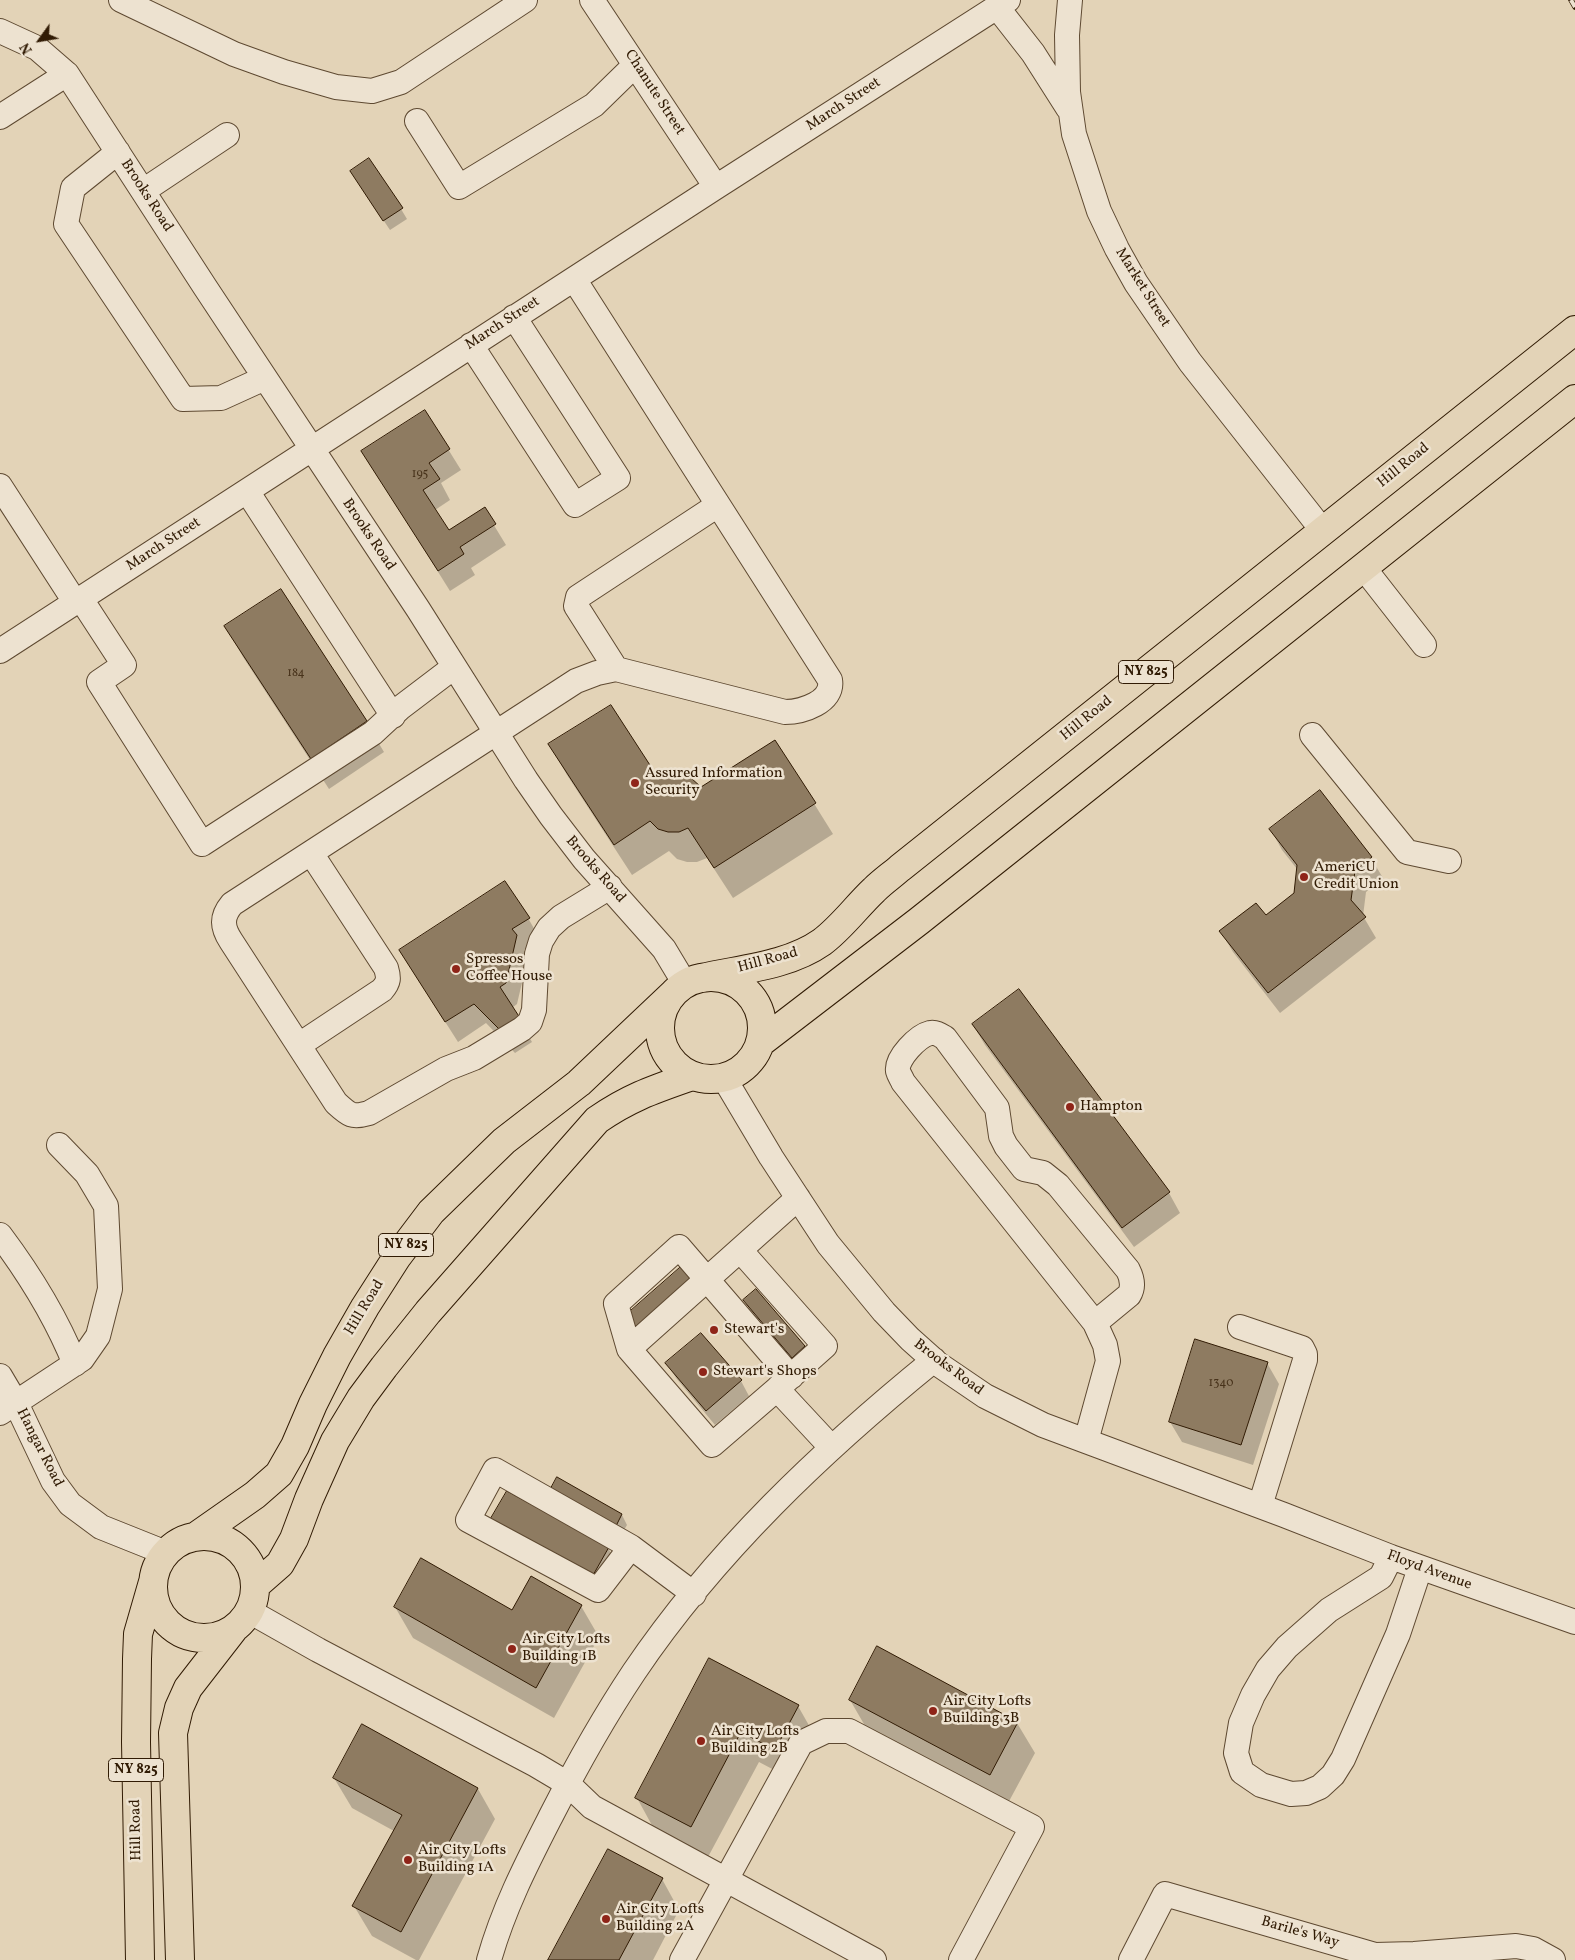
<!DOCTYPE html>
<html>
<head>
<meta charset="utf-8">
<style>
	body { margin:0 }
	#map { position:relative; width:1575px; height:1960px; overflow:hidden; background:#e3d3b7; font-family:Vollkorn,serif }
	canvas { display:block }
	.north { position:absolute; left:15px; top:15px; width:50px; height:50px; -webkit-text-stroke:4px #ede2d0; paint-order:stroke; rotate:238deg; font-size:14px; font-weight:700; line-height:20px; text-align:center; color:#311b04 }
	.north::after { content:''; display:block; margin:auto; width:18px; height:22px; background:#311b04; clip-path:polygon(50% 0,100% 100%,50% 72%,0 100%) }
</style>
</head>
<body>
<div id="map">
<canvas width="1575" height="1960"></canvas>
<div class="north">N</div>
</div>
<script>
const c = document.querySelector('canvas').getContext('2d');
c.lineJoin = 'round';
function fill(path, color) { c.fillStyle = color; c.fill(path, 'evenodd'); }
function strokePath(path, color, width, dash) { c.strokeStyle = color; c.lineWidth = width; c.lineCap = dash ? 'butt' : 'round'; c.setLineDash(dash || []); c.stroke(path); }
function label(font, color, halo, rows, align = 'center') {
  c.font = font + ' Vollkorn,serif'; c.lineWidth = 5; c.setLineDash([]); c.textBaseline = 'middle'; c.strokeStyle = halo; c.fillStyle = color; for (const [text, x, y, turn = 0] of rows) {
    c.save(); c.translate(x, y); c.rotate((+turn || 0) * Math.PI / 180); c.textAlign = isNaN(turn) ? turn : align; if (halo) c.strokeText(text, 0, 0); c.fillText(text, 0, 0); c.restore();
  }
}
fill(new Path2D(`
	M357,181L401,209L407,219L390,230Z
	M425,412L461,470L441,483L450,500L435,510L448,532L484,509L506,545L471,568L475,575L450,591L375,471Z
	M281,591L366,722L384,752L329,789L243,657L226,627Z
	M775,741L833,834L733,898L707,858L697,862H687L677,859L669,851L632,875L567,775L550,745L658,781L701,789Z
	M1319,792L1371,858L1383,878L1366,892L1363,916L1376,938L1280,1013L1233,952L1221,932L1265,916L1295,893L1297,869L1282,850L1271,830Z
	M528,918L540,939L524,950L528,957L517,1004L512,1008L532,1042L515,1053L486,1023L458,1042L400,951Z
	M973,1025L1169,1193L1180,1213L1134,1247L985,1045Z
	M756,1291L804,1347L810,1357L799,1367L750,1310L744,1300Z
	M667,1363L741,1381L749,1396L715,1425L676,1378Z
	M1267,1363L1279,1384L1253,1465L1182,1442L1170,1422Z
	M556,1502L622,1515L627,1525L620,1537Z
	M492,1520L608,1548L617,1563L601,1591Z
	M531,1578L581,1606L599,1637L554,1718L413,1638L395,1607L512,1611Z
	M709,1659L798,1706L815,1736L793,1780L759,1762L708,1857L654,1829L637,1798Z
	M850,1700L1017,1723L1035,1753L1007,1805L868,1731Z
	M362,1726L478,1789L495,1819L419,1960H416L372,1936L354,1906L394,1831L352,1808L334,1778Z
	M662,1879L679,1910L653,1960H550Z`), '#0003');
const building = new Path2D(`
	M369,158L403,208L383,221L350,171Z
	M425,410L450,449L429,463L440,479L423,490L449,530L485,507L496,524L460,547L464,554L438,571L361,451Z
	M281,589L367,721L311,759L224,626Z
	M611,705L659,779L668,774L679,773L691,778L701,787L775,740L816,803L714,868L688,828L679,832H668L658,829L650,821L614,845L548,744Z
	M1320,790L1372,857L1355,871L1351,900L1366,917L1268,993L1219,931L1256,903L1266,915L1294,893L1297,865L1269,829Z
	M505,881L530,918L512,929L517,935L506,983L500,987L522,1021L503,1033L474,1004L445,1022L399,950Z
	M1019,989L1170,1192L1122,1228L972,1024Z
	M683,1265L695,1279L637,1328L626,1315Z
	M756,1289L805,1346L792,1358L743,1300Z
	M701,1333L742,1380L706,1411L665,1363Z
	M1195,1339L1268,1362L1241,1445L1169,1422Z
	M557,1477L622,1514L615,1528L549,1492Z
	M507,1491L609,1547L592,1577L490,1520Z
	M421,1558L512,1610L531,1576L582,1605L536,1688L394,1607Z
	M877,1646L1018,1722L990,1775L849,1700Z
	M709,1658L799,1705L775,1750L741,1732L691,1827L635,1798Z
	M362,1724L478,1788L401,1932L352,1906L402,1815L333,1778Z
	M608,1849L663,1878L619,1960H548Z`);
fill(building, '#8e7b61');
strokePath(building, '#311b04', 1);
const minor = new Path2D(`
	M121,0L234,54L284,72L336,87L372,91L401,82L525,0
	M592,0L716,187
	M1070,0L1067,35L1068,92L1074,134L1099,211L1117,249L1136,283L1190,362L1323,531
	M997,7L1033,53L1068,108
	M0,31L37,48L67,74L205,287L418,609L526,780L551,816L584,859L664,949L685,984
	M0,117L67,74
	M417,121L459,187L594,105L635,65
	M118,152L73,188L66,224L183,399L221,398L265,378
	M143,191L227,135
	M574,279L830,680C834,702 802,712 785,712L616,669L597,673L576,681L232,904C221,917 222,927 231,941L336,1103C349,1115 352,1118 369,1113L446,1069L474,1058L522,1029L530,1022L534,1010L537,954L541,941L549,928L561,917L610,887
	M471,345L575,505L618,478L514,317
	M0,486L75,602
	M247,491L393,716
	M1363,567L1424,645
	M81,599L124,665L99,682L202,844L373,733L400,708L454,667
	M0,651L716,187L1008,0
	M616,669L576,606L578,597L718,505
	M1312,735L1407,852L1449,861
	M299,1045L382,990C389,982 389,978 386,968L311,853
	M724,1078L771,1157L828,1244L884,1312L910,1339L938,1364L985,1396L1043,1425L1284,1515L1391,1557L1575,1622
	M798,1198L629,1349L712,1445L777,1389L831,1447
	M0,1235C30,1275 56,1317 75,1364
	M740,1250L825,1346L779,1387
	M1240,1327L1302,1348L1305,1354V1360L1260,1506
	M629,1349L616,1304L679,1247L791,1377
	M0,1376L16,1403L53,1481L70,1504L101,1527L166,1553
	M0,1413L82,1359L98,1336L110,1289L106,1206L87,1174L59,1145
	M1086,1441L1108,1361L1105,1345L1095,1323L903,1082C902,1079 899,1075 898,1071C896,1058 918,1036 930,1033C936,1032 940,1035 945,1038L997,1108L1001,1136L1006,1146L1024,1169L1043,1173L1058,1185L1128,1270C1132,1278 1134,1287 1129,1295L1095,1323
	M631,1547L598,1590L468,1520L495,1470L631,1547L694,1594
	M1391,1557L1381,1577L1329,1610L1287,1647L1268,1669L1253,1695L1241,1723L1236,1753L1242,1772L1261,1785L1291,1794L1306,1793L1320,1787L1333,1775L1343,1759L1398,1634L1420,1568
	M249,1611L318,1650L536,1765L568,1784L592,1807L874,1960
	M489,1960C504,1907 527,1863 552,1814C577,1765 604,1717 634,1672C715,1552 822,1451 934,1360
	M682,1960L801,1743L826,1731H849L1032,1827L961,1960
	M1131,1960L1165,1894L1375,1955L1414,1954L1516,1946L1533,1949L1553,1960`);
const major = new Path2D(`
	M660 1028a51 51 0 1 1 102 0a51 51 0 1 1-102 0Z
	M702,978C741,969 788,966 822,942C842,927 856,907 874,890C882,882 892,875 900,868L1575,330
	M760,1043L919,921L1575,399
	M153 1587a51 51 0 1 1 102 0a51 51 0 1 1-102 0Z
	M195,1537L255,1495L279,1474L295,1446L313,1404L337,1356L365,1307L397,1257L431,1212L504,1141L579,1083L673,994
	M256,1585L280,1564L294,1539L309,1499L335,1441L361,1398L384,1367L428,1312L597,1120C630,1097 655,1089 692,1076
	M140,1960L136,1742L137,1659L138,1634L153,1582
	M180,1960L173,1733L179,1708L188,1688L233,1630`);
strokePath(minor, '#5e4931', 26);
strokePath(major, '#311b04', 30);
strokePath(minor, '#ede2d0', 24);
strokePath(major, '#e3d3b7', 28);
const rail = new Path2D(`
	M1571,0L1575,7`);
strokePath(rail, '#311b04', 5.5);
strokePath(rail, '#ede2d0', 4, [11]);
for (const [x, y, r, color] of [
	[635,783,5,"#8f2418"],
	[1304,877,5,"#8f2418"],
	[456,969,5,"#8f2418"],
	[1070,1107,5,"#8f2418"],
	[714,1330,5,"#8f2418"],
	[703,1372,5,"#8f2418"],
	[512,1649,5,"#8f2418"],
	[933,1711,5,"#8f2418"],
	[701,1741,5,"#8f2418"],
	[408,1860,5,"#8f2418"],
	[606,1919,5,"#8f2418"]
]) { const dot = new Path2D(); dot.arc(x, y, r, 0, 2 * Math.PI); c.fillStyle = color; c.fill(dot); strokePath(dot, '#ede2d0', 2); }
label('12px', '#48331b', null, [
	["195",420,475],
	["184",296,674],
	["1340",1221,1384]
]);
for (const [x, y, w] of [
	[1146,672,55],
	[406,1245,55],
	[136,1770,55]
]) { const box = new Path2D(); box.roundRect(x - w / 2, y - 11.5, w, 23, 4); c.fillStyle = '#ede2d0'; c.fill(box); strokePath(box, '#311b04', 1); }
label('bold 14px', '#311b04', null, [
	["NY 825",1146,672],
	["NY 825",406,1245],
	["NY 825",136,1770]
]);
label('15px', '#311b04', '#ede2d0', [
	["Chanute Street",654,93,57],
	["March Street",844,105,-33],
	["Brooks Road",146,196,57],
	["Market Street",1142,288,58],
	["March Street",503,324,-33],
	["Hill Road",1404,466,-39],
	["Brooks Road",368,535,56],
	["March Street",164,545,-33],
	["Hill Road",1087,719,-39],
	["Brooks Road",595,870,49],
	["Hill Road",768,961,-15],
	["Hill Road",365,1308,-59],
	["Brooks Road",948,1368,37],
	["Hangar Road",39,1448,63],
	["Floyd Avenue",1429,1571,20],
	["Hill Road",137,1830,-91],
	["Barile's Way",1300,1933,16]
]);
label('15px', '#311b04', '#ede2d0', [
	["Assured Information",645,774],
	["Security",645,791],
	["AmeriCU",1314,868],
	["Credit Union",1314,885],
	["Spressos",466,960],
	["Coffee House",466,977],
	["Hampton",1080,1107],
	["Stewart's",724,1330],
	["Stewart's Shops",713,1372],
	["Air City Lofts",522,1640],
	["Building 1B",522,1657],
	["Air City Lofts",943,1702],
	["Building 3B",943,1719],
	["Air City Lofts",711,1732],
	["Building 2B",711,1749],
	["Air City Lofts",418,1851],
	["Building 1A",418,1868],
	["Air City Lofts",616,1910],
	["Building 2A",616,1927]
], 'left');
</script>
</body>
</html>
